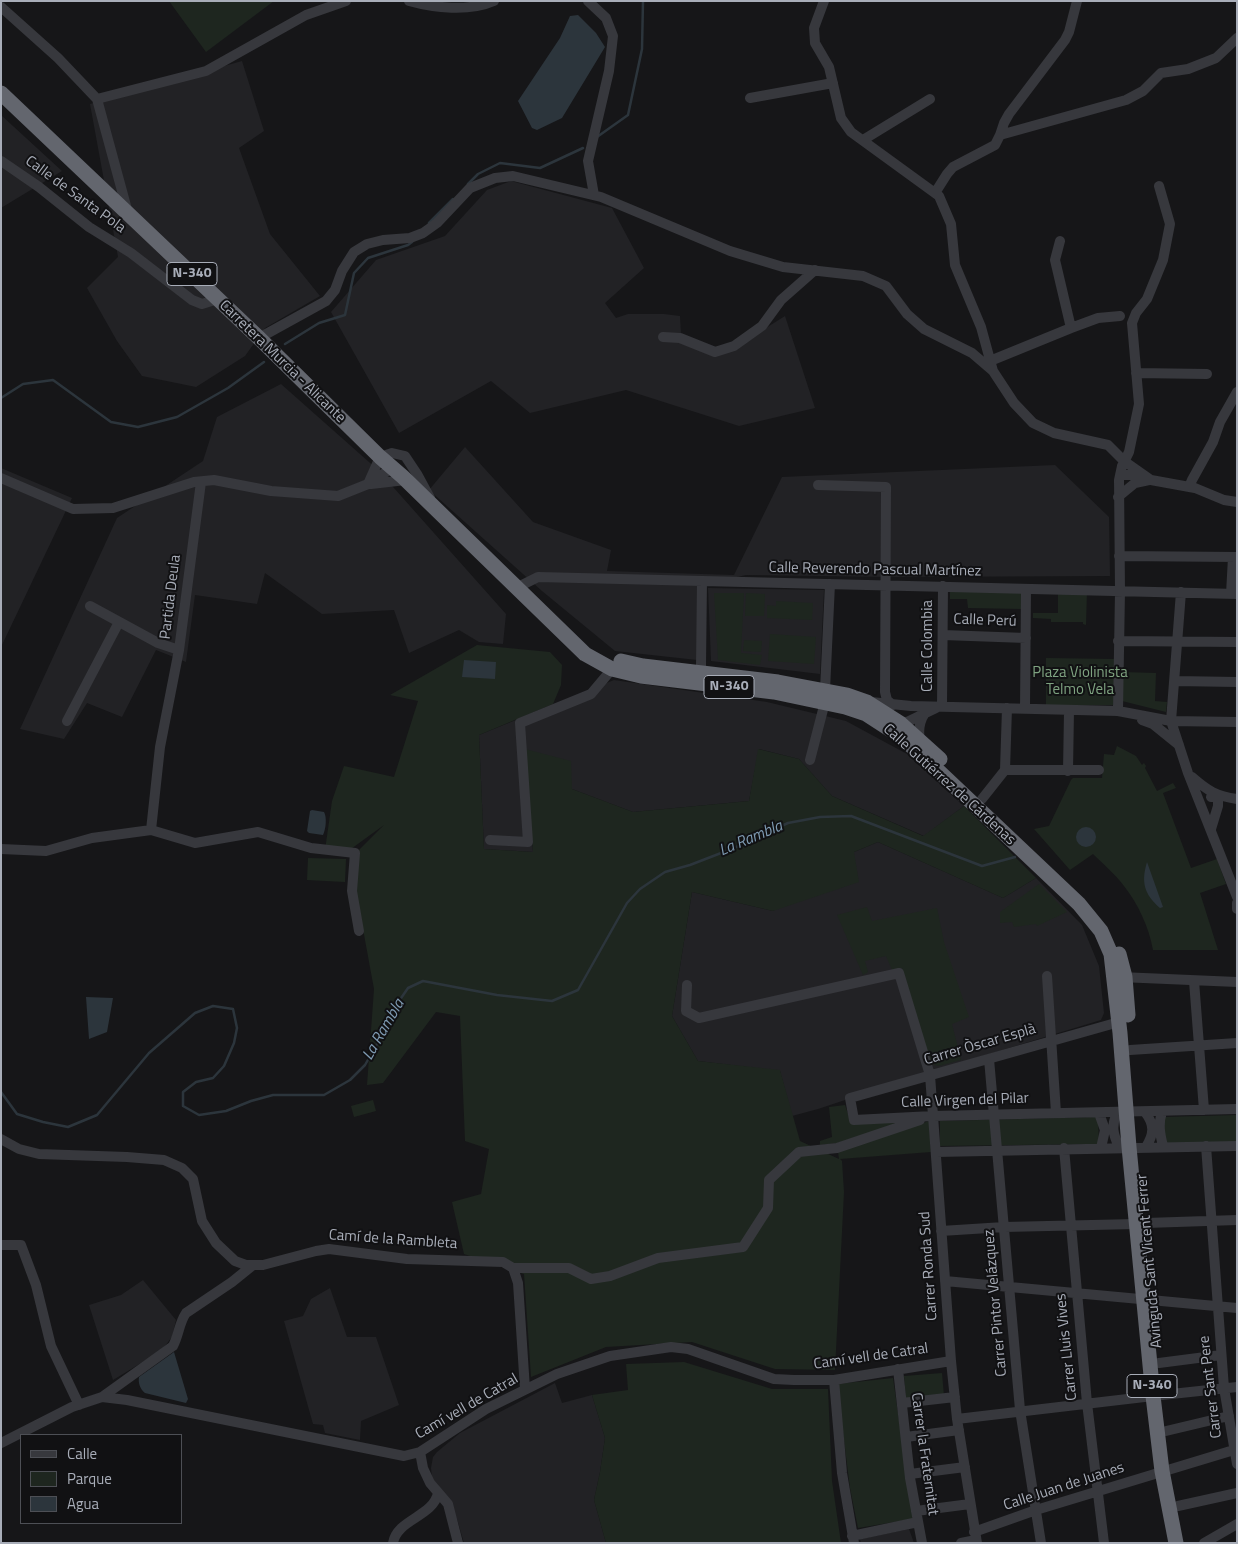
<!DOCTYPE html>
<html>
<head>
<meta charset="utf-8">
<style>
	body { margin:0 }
	#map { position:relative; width:1238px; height:1544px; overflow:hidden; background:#161618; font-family:"Titillium Web",sans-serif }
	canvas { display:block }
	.frame { position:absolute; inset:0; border:2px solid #a8adb8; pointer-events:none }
	.legend { position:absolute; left:20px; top:1434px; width:162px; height:90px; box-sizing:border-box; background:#111113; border:1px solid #4d4f55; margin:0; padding:6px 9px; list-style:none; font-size:15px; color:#a8adb8 }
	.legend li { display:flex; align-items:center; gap:10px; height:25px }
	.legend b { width:25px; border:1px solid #4d4f55 }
</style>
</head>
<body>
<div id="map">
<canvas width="1238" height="1544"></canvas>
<div class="frame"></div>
<ul class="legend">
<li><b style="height:6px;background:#37383d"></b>Calle</li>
<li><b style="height:14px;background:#1e261f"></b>Parque</li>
<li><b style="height:14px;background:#2c353c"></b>Agua</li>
</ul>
</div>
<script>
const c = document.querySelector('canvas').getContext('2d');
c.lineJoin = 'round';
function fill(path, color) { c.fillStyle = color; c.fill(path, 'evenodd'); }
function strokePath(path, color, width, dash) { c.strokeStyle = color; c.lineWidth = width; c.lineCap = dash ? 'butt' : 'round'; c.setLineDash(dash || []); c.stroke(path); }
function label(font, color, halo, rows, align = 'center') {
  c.font = font + ' "Titillium Web",sans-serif'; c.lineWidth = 4; c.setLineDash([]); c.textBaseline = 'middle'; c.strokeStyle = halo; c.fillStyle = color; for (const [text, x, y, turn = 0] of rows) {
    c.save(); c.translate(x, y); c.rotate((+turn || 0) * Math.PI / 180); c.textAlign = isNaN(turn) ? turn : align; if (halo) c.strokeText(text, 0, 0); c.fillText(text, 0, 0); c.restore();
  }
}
fill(new Path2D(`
	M242,61L264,131L239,148L270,234L320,296L265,328L245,356L196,387L142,376L117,341L87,288L118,257L90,104Z
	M1,115L62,171L1,208Z
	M511,181L612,208L644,268L605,303L616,318L628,314H664L680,316L681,335L713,346L731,350L785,316L815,408L739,426L626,390L530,413L491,381L399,433L331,312L376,260L445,236L487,190Z
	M281,384L378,470L506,614L503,644L479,642L459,630L409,653L394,610L322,614L265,573L257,604L195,595L186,662L156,650L122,717L87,703L64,739L20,729L117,518L203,461L217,417Z
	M465,447L533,522L611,550L607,571L734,575L782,477L1055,465L1109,517L1110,576L893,577L746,575L697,586V660L615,651L542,591L429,490Z
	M1,468L72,498L1,647Z
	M708,588L824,590L820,674L711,661Z
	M614,680L767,702L846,721L907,754L964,806L924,836L832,796L799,759L759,749L749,801L633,812L572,789L525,750L533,852L484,849L479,735Z
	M878,842L1003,898L1036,878L1082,925L1099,966L1104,1013L1101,1020L920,1075L818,1109L792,1116L780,1071L698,1061L672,1016L692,892L773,911L854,852Z
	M143,1280L176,1320L172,1337L161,1351L113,1380L89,1305L121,1295Z
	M330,1288L347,1337H376L399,1405L361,1421L360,1440L325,1433L323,1425L313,1424L284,1321L303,1316L311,1299Z
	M555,1383L562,1403L592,1395L605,1438L600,1472L594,1500L606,1543H464L457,1519L432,1478L431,1468L433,1457L437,1452L460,1433Z
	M909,1529L914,1543H861L860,1539Z`), '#222225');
fill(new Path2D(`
	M169,1H274L206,52Z
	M1058,590L1087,591L1086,625L1083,624V622H1051V619L1033,618V613H1058Z
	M950,591L1021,593V609L968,608L967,599H950Z
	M714,593H744L741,653L762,655L760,665L718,660Z
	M746,593L765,594L764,616H745Z
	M776,601L813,603L812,620L767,618V605L776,606Z
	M770,634L816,637L814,664L768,661Z
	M744,640L762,641L761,652L743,651Z
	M477,645L550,652L562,665L561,685L553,704L479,735L484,849L533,852L525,749L571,761L572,789L633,812L749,801L758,749L799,759L832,796L923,836L964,806L1036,878L1003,898L878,842L854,852L859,882L773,911L692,892L672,1016L698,1061L780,1070L800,1141L839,1159L838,1152L929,1121L931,1152L840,1159L842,1161L844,1192L835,1370L775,1369L692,1342L606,1347L531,1377L524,1274L464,1254L452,1202L481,1194L489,1149L465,1141L460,1016L436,1012L383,1083L367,1085L374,989L356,891L359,850L384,825L344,854L325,850L332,801L344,766L394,777L418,701L390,695Z
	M1046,658L1114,659L1115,705H1046Z
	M1122,672L1156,673L1155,701L1167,702L1166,712L1122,701Z
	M1117,746L1136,756L1142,765L1144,763L1146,766L1145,768L1157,791L1173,783L1176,788L1163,793L1191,868L1217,859L1226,884L1200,893L1218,950H1153C1149,927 1138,904 1124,886C1115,874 1103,864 1093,854L1070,870L1034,829L1049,826L1071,780L1073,778H1102L1104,754L1114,755Z
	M308,858L346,859L345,882L307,880Z
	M1039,884L1067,912L1037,926L1036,924L1014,927L1012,922L1000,923V912Z
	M867,907L872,921L937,908L944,942L969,1017L952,1024L961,1060L939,1066L928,1063L902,968L892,970L886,956L865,961L868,972L863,975L837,915Z
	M373,1100L376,1111L354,1117L351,1106Z
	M845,1105L851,1123L912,1119L838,1143L820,1145V1141L832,1137L829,1107Z
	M1237,1115V1143L1164,1144L1163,1117Z
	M1098,1117L1099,1144L940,1146V1121Z
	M684,1362L772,1389H828L832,1481L841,1543H606L594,1500L600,1472L605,1438L592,1395L628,1390L626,1364Z
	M942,1373L944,1396L906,1399L904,1376Z
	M893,1378L913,1519L858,1528L850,1488L837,1384Z`), '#1e261f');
fill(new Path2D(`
	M578,15L596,33L605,47L562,118L537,130L532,128L518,101L560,38L570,16Z
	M464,660L496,662L495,679L462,677Z
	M312,810L324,812C327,817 326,829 323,835L309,833L307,831L310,811Z
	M1076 837a10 10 0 1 1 20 0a10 10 0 1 1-20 0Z
	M1147,862L1163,907L1160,908C1144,894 1141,882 1147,862Z
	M86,997L113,998L107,1032L89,1039Z
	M174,1352L188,1399L186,1403L145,1393C140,1389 138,1383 139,1377Z`), '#2c353c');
strokePath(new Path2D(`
	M597,137L628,115L642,49L643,1
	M468,184L478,174L500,163L540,168L583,148
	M429,223L453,199
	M285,344L319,323L345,315L354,273L368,258L408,245L412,242
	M1,398L23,384L53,380L111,422L138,427L177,417L228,388L264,362
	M1,1092L17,1114L43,1122L68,1127L97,1115L149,1053L195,1013L213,1006L233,1009L237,1028L234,1043L224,1066L213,1078L196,1082L183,1092V1106L199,1115L226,1111L251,1101L273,1095H324L350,1080L365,1065L381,1037L397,1004L408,988L423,981L497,995L552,1001L578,990L627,903L640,889L665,872L690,865L734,848L788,823L820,817L851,816L982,866L1015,857`), '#2c353c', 2.5);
strokePath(new Path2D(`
	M409,1C434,8 469,12 494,1
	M588,1L606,18L613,36L609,71L588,161L594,195
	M824,1L814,28L815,43L829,67L841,118L851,132L939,196L951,224L955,265L981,327L993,371L1014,403L1033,423L1054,433L1108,445L1124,461L1151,480
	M1,7L58,58L97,99
	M750,98L833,83
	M1000,135L1126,100L1143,91L1161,73L1188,69L1216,58L1237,38
	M863,140L930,99
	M1,161L39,187L89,227L131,253L192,300L202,304L218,299
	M935,193L947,174L953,167L995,145L1000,135L1004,123L1009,114L1065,40L1069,32L1077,1
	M128,213L97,99L206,71L306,15L346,1
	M1071,328L1098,318L1120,316
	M663,337L680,338L715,352L734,346L762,326L781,300L815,270
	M259,338L326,301L335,290L342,271L354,252L367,244L383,240L410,238L423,233L437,223L470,188L495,178L513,176L601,197L730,251L783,267L863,276L886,286L907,314L924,329L972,353L993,371
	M990,361L1071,328L1055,260L1060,241
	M1136,373L1207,374
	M1120,475H1137L1151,480L1195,488L1224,500L1237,502
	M1,478L73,509L113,508L194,482L214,480L271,491L338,496L368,484L392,468
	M201,482L179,650L160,747L151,830L195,843L258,832L311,848L355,853L352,891L359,931
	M368,484L380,457L392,453L405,456L417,474L430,498
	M371,484L406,480
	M818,485L886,487L885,692L887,700L893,705
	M1189,487L1192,480L1213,442L1220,422L1237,392
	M1118,497L1135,483L1149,480
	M1119,556L1237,557
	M516,588L538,577L1237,594
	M1181,592L1171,721L1188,773L1237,897
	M1231,594L1233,557
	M90,606L158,643L179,650
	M943,635L1026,638
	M1118,641L1237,642
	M701,666L702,581
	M1175,681L1237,682
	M825,690L830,584
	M871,702L911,706L1118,711L1171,721L1237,722
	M942,706L943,586
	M1025,708L1026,589
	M1118,711L1120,591L1119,480L1122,466L1129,452L1139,404L1132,323L1136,313L1147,299L1163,260L1170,224L1159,186
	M1142,720L1153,724L1179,745
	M67,721L119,622
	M897,722H907L936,708
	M920,740C918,730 919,722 925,713
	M810,760L825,702
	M1005,770H1099
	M1068,771L1069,711
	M1192,777C1208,791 1216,796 1237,799
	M982,799L1005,770L1007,708
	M1211,829L1218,806V796L1211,797
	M490,840L528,842L520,723L591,694L612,669
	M1,849L46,851L92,838L151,830
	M1237,903V909
	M1047,976L1056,1113
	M1120,977L1237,982
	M1194,981L1204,1110
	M687,985L686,1011L699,1018L899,973L930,1075L951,1361L957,1419L977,1543
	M1119,1022L850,1098L854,1120L933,1116L1237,1109
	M1130,1050L1237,1043
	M989,1059L1020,1410L1041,1543
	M1145,1112C1155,1125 1154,1134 1146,1147
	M1162,1112C1158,1124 1160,1134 1163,1146
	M1099,1113L1105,1130L1101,1148
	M1117,1113C1111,1126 1113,1134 1119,1147
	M1,1139L19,1149L39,1154L127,1157L164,1160L182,1168L193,1179L202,1221L216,1243L235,1261L246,1265H263L316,1251L329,1249L407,1259L503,1262L513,1268L518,1283L525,1389
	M1206,1146L1224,1388L1237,1464
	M1064,1148L1087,1403L1104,1543
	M936,1152L1237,1146
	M1146,1223L1237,1220
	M941,1231L1004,1227L1136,1224
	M1,1245H21L36,1285L51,1346L79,1405
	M513,1268H569L591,1279L610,1276L658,1258L743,1247L768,1208L769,1180L799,1152L837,1148L920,1120
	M945,1281L1237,1308
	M1159,1363L1221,1355
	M898,1369L910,1478L922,1543
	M834,1380L842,1473L854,1543
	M1162,1395L1237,1387
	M102,1397L173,1346C179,1335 179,1323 186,1313L232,1282L253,1265
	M902,1403L955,1397
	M957,1419L1153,1396
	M1166,1431L1229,1416
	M906,1437L959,1430
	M1,1443L72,1407L102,1397L127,1400L404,1456L420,1452L486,1409L557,1374L610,1356L671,1347L688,1349L774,1379L794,1380H834L951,1361
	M420,1452L423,1468L430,1483L448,1504L458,1543
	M910,1474L965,1467
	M1178,1506L1237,1493
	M916,1511L970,1504
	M974,1532L1036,1510L1237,1449
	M852,1536L918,1522
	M393,1543C397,1519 433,1517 438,1493
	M961,1543L976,1540
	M1204,1543L1237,1524`), '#37383d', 10);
strokePath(new Path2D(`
	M1,93L259,338L380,457L403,477L585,654L612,669L641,676L774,692L845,707L866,714L900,736L931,764L1079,904L1101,931L1111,954L1120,1033L1129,1147L1153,1396L1162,1471L1176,1543
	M621,661L643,666L778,682L847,695L867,702L900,723L940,759
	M1119,954L1125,977L1128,1015`), '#63666e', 15);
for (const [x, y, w] of [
	[192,274,50],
	[729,687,50],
	[1152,1386,50]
]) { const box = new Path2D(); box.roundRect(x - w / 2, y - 11.5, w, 23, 4); c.fillStyle = '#111113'; c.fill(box); strokePath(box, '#a8adb8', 1); }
label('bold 14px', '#a8adb8', null, [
	["N-340",192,274],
	["N-340",729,687],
	["N-340",1152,1386]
]);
label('15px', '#a8adb8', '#111113', [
	["Calle de Santa Pola",75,195,36],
	["Carretera Murcia - Alicante",282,362,44],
	["Calle Reverendo Pascual Martínez",875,570,1],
	["Partida Deula",171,597,-83],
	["Calle Perú",985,621,2],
	["Calle Colombia",928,646,-90],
	["Calle Gutiérrez de Cárdenas",949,785,42],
	["Carrer Òscar Esplà",980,1045,-16],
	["Calle Virgen del Pilar",965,1101,-2],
	["Camí de la Rambleta",393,1240,4],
	["Avinguda Sant Vicent Ferrer",1150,1261,-95],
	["Carrer Ronda Sud",929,1266,-94],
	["Carrer Pintor Velázquez",996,1303,-95],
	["Carrer Lluis Vives",1067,1347,-96],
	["Camí vell de Catral",871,1357,-8],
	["Carrer Sant Pere",1211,1387,-97],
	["Camí vell de Catral",467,1407,-30],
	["Carrer la Fraternitat",924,1454,82],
	["Calle Juan de Juanes",1064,1487,-18]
]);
label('15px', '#7fa381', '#111113', [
	["Plaza Violinista",1080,673],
	["Telmo Vela",1080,690]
]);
label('italic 16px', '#7f9bb3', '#111113', [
	["La Rambla",751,839,-23],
	["La Rambla",384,1030,-60]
]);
</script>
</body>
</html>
